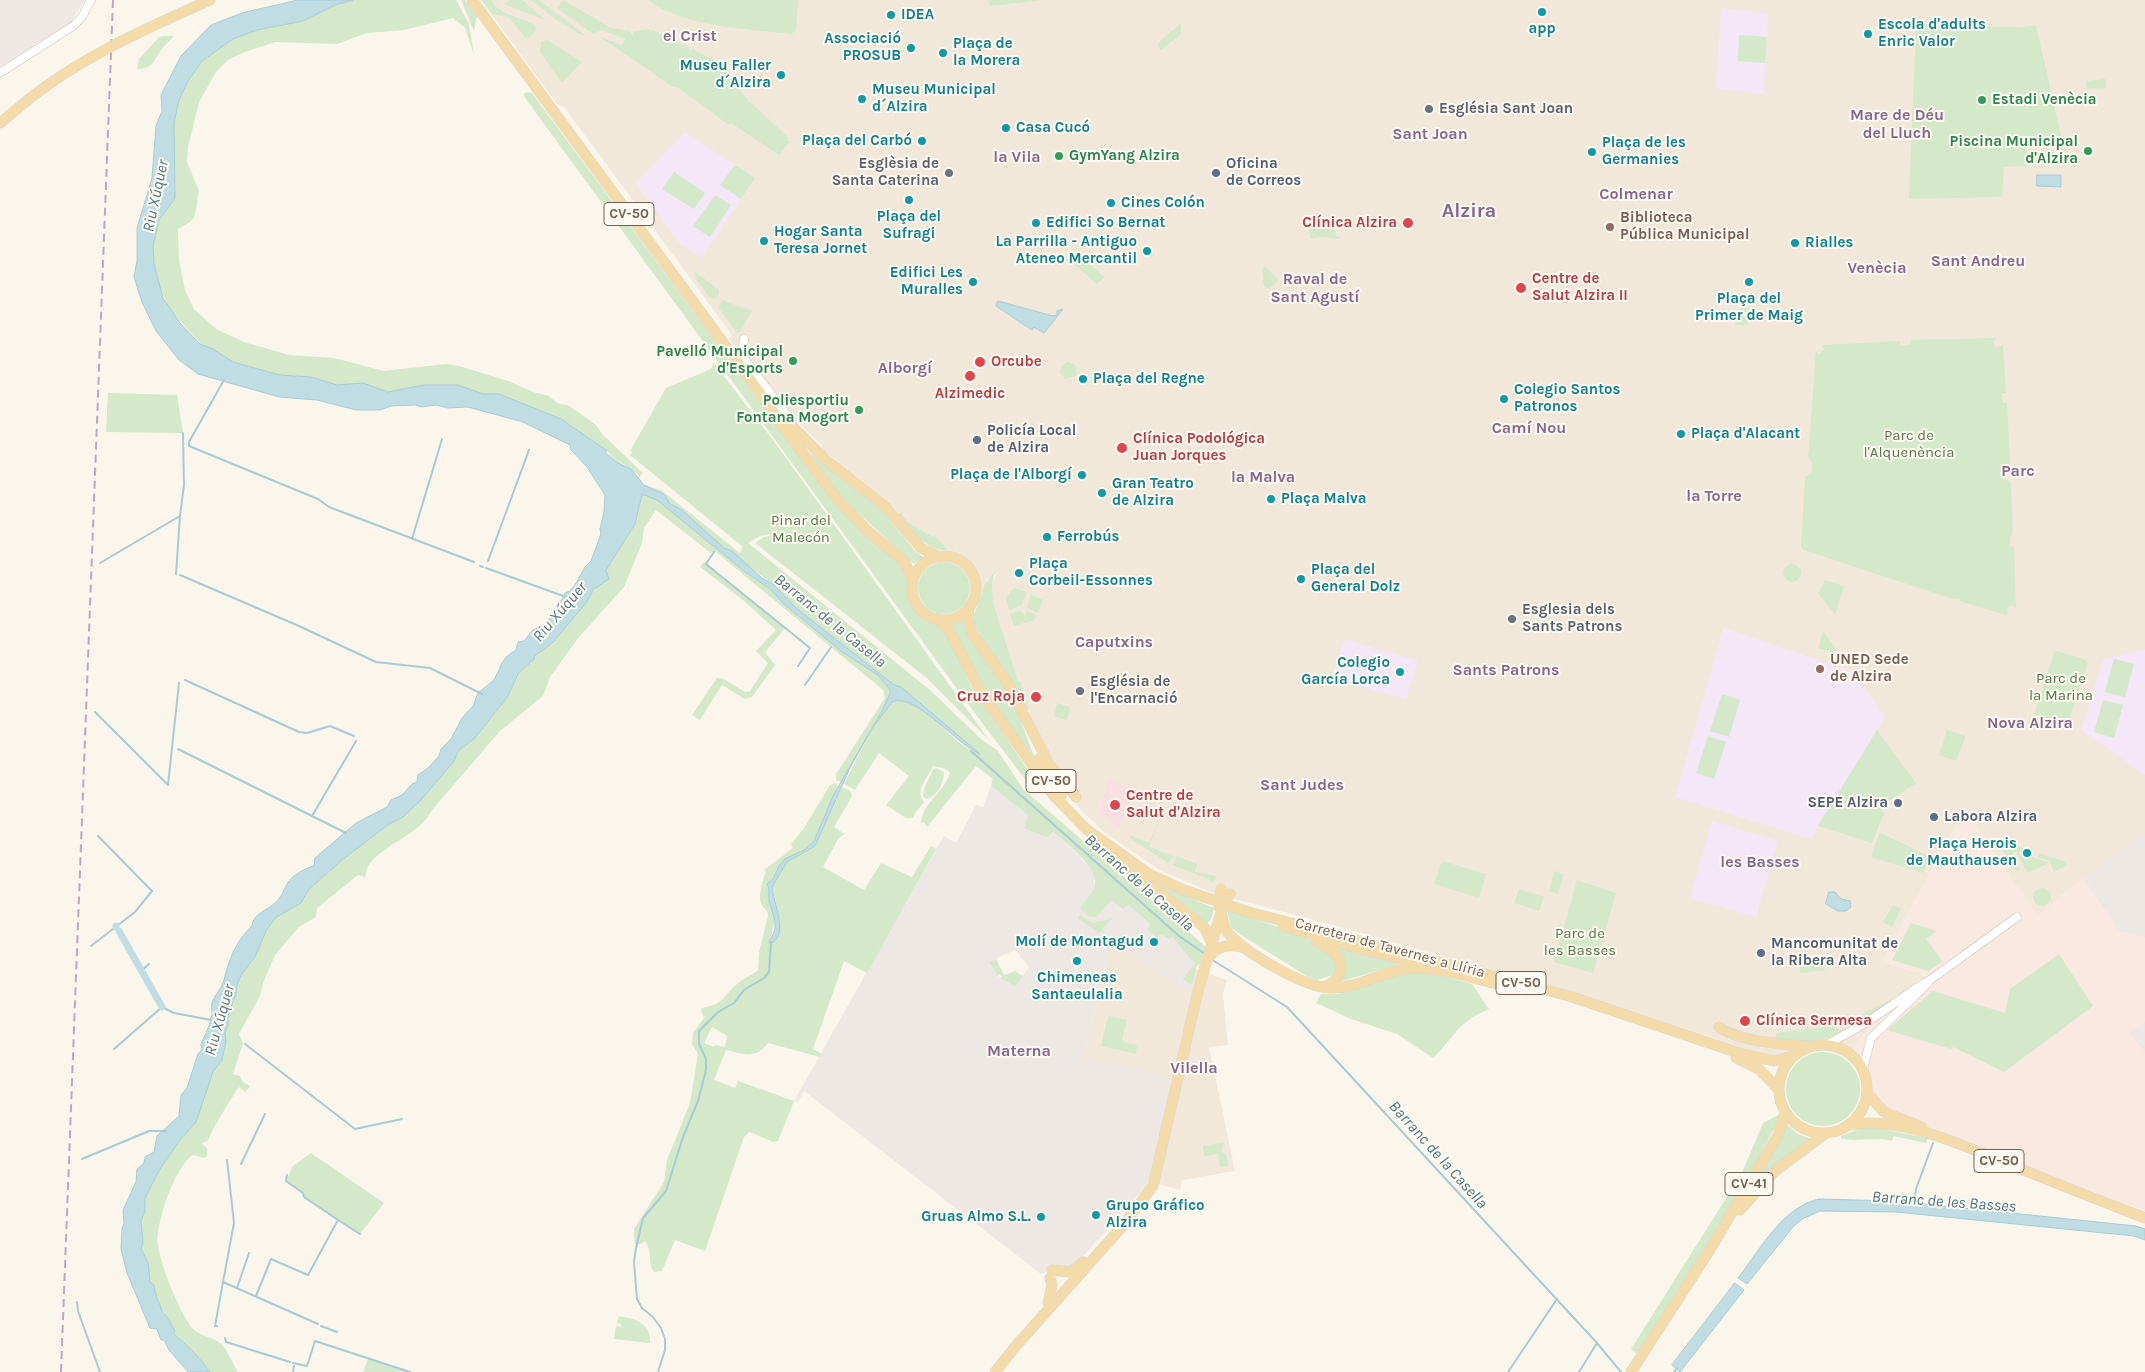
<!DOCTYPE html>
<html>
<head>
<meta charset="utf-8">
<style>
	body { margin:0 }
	canvas { display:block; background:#fbf6eb }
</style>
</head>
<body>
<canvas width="2145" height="1372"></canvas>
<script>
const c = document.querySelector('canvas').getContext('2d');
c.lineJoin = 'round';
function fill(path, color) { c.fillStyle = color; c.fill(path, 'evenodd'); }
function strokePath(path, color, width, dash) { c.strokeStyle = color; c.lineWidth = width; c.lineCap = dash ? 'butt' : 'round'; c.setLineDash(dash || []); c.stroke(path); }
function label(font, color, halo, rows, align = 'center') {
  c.font = font + ' Karla,sans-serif'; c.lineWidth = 4; c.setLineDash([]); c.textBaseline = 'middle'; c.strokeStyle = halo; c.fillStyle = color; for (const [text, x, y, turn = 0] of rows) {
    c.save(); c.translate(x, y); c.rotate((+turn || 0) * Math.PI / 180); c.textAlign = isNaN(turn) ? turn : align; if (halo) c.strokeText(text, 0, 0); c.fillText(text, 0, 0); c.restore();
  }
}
fill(new Path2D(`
	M481,0H2145V834L2067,890L2038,917L1964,810L1882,962L1920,973L1930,980L1867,1030L1849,1053L1826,1045L1825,1040H1818L1785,1054L1766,1057L1711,1037L1605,1003L1344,928L1216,894L1161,871L1103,831L1082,811L1066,791L1037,738L1021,682L1018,681L993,602L992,584L997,573L987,580L982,595L978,577L963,556L952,553L933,537L908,522L888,501L822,449V445L798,422L738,351L728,338L732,335L564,107L557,104Z
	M1112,941L1227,980L1223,994L1228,1045L1209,1047L1235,1171L1182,1180L1180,1190L1148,1181L1107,1063L1106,1066L1083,1060L1107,953Z`), '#f2e8da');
fill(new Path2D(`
	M1964,810L2038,916L2067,890L2083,878L2119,931L2145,937V1021L2129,1033L2145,1053V1211L1896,1117L1868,1094L1867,1081L1863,1069L1849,1053L1867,1030L1930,980L1920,973L1882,962Z`), '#fae9e0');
fill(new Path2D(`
	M0,0H85L67,28L0,67Z
	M991,786L1028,815L1027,821L1033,832H1053L1077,854L1095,874L1094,883L1124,909L1127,904L1163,936L1172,937L1197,964L1191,993L1112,942L1107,953L1083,1060L1106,1066L1107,1062L1172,1077L1147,1185L1077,1263L1072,1267H1056L1041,1274L804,1091L798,1102L794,1101L941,841L944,836L956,843L976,805L983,807ZM1015,950L1029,967L1015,987L998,976L989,962Z
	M2145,834V937L2119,931L2083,878Z
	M2145,1021V1053L2129,1033Z`), '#ede8e3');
fill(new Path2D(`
	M1721,8L1768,13L1764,94L1719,89L1716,87Z
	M685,132L755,178L702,258L680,244L635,183Z
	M1723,628L1853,672L1885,717L1811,839L1675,797Z
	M1347,640L1418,661L1406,699L1332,679L1343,643Z
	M2145,649V775L2081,730L2103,660Z
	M1712,821L1778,841L1756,917L1690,898Z`), '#f3e7f8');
fill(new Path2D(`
	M1109,780L1136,790L1119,828L1100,810Z`), '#f8dfe1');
fill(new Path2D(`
	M353,0H456L469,24L474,55L465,28L453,18L404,30L367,33L337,44L275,42L242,53L228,60L216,72L199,102L188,147L187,162L199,191C196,200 198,213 192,220C188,224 182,226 178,229L179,261L185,290L194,309L216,329L244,342L289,355L334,358L384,371L446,364L459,366L508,381L536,393L547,395L559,404L568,405L596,425L603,435L643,473L640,476L624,464L616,462L606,450L561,419L503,396L483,394L458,385H424L388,392L368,385H337L300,376L280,375L233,362L204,347L171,311L161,291L154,264L153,246L159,220L175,198L174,123L179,100L188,81L202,61L233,39L257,30L303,21L335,5Z
	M461,0H465L477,16L474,31Z
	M482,0H492L494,5L505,13L534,24L536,30L529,37L526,38L508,17L492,14Z
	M511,0H522L545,20L504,4Z
	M531,0H539L584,34L583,36L555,19Z
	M563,0L611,28L630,31L632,35L634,31L650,29V31L652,30L663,34L665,38L668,36L676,40L677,44L680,43L689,47V51L693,49L721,64L732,81L730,85L734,84L748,100L747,103L750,102L788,137L787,141H790L779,155L731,123L729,125L677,87H673L600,37L622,45L625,39L601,30L593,34L557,8Z
	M648,0H798L796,31L791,34C748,29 684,27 648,0Z
	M988,0H1041L990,6Z
	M1181,23V34L1161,50L1157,44Z
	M1916,25L2024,27L2036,25L2062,140L2027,148V166L2004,167L2002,197L1909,199Z
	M1739,35L1767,37L1765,63L1738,61Z
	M163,36H174C170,41 165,44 161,50C154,60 153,69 137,69L139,59L159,37Z
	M547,40L582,62L562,83L540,52L541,42Z
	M2106,79V88L2087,89L2086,81Z
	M527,92L532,93L834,502L864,533L903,566L907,574V592L912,606L924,619L937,624L945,631L972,688L1043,792L1025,779L985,727L528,102L523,94Z
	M735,165L755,178L741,199L720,185Z
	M674,172L705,193L694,209L662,189Z
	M715,195L731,205L710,237L693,226Z
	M1309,217H1316V221L1327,223L1326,227L1335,228L1336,236L1340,237V239L1319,237L1310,239Z
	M1082,256L1104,277L1097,284L1075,265Z
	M1265,267L1279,280L1269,289L1264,287L1262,268Z
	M694,271L719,290V295L714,299L710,298L696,279Z
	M722,300L752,311L739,333L736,332L718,307Z
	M1740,308H1749L1748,325H1735Z
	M1994,338H1997L1993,342L1994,346L1999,347L2003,344L2006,393H2002L2003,403H2007L2010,463L2005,468V478L2011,482L2013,534L2010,537V546L2014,548L2016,608L2012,605L2007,608L2008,614L2005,615L1960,601L1959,598L1953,599L1803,550L1801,546L1805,477L1812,473V462L1808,458L1816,351L1819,354L1824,349L1822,345L1900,341V346L1910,345V340Z
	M1067,362L1074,364L1077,368L1076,376L1065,379L1060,373L1061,366Z
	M714,363L776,444L989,740L928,679L755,543L764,537L770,536V534L760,536L748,543L930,690L982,740L998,751L1023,789L1206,947L1199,966L1197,965L1192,985L1183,979L1195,963C1186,955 1181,946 1172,937L1170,939L1160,934L1157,938L1147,929L1150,924L1128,905L1123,909L1112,900L1096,917C1088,918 1085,912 1080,909C1084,902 1093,893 1095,886C1099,868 1066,843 1053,832L1047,837L1024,828L1028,815L991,786L993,779L976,766L927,827L924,822L921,823C922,803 944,793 950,773L944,768L933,766C928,778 914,790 924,802L915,813L913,818H906L886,805L909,776L879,753L855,790L844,784L871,730L892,702L896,700C925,698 951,745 978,753L901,688L894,685L796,608L773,584L724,548L682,510L669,503L665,496L644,485L661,490L740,553L743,547L630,455L632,453L630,451L666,388L711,369Z
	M108,393L177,395L183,433L106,432Z
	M809,452L881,509L915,551L923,557L914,564L843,499Z
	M642,494L657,500L744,571L770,589L801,619L832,641L841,651L879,676L890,689V696L841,782L836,780V774L885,698L883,690L716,552L711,553L656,510L644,528L642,543L624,587L579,637L550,677L543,696L500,731L432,810C418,837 385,842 368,866C366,870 366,874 365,877L358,875L317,908L316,917L299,927L275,955L263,983L261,994L239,1034L243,1043L233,1074L240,1076L243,1082L250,1086L245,1092L239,1087C232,1097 210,1132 208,1141L202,1143L207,1149V1156L204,1158L193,1155C175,1166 155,1224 158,1245C160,1264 180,1314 193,1329C201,1337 216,1337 223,1346C228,1352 233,1364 238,1372H210C200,1358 188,1346 176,1336C174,1335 166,1316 165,1312L162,1311L154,1292V1285L150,1282L148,1265L141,1249V1220L145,1211V1198L160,1169L180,1140L196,1122L213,1072L222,1060L225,1045V1032L228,1027V1018L233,1001L236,996L237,985L241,975L255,957L266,931L275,918L298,905L308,890L342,860L389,824L403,817L421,800L454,761L458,751L475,738L508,696L518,674L526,667L535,655L542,651L553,642L582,607L597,586L606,581V570L635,524Z
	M900,512L908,522L933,537L934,535L949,551C924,550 913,532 899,514Z
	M704,562L785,628L765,652L775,665L752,697L745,699L722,685L700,720L692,715L717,678H722L745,692L750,691L768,663L756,651L776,630L744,601L700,567Z
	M918 588a26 26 0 1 1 52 0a26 26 0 1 1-52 0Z
	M1783 573a9 9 0 1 1 18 0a9 9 0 1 1-18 0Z
	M995,571L992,584L993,602L1018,681L1021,682L1029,709L1027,710L1010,677L989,650L974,624V615L985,584Z
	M1825,580L1844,586L1835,615L1818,593Z
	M1014,588L1027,592L1022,604L1009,611L1006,598Z
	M1031,594L1043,600L1038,613L1027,608Z
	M1019,611L1023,612L1025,617L1026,611L1037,615L1034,620L1014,626L1010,614Z
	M963,620C970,647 990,662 1004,685C1020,711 1027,742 1040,770L982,686L951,625Z
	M1823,631L1837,650L1836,653L1818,648Z
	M2057,651L2086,660L2088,663L2068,724L2066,726L2036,716L2035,713L2054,652Z
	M2114,659L2134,664L2125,697L2105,692Z
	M1722,694L1740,700L1729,737L1710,731Z
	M2103,700L2123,705L2114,738L2094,732Z
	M1057,703L1070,707L1067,720L1054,716Z
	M1877,730L1916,783L1880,807L1884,813L1872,843L1818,826Z
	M1947,730L1966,736L1956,761L1939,755Z
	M1708,736L1726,742L1714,779L1696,773Z
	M936,768L944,772C944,783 937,797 926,799L923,796L924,789L933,769Z
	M835,783L838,785L814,841L804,850L779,866L773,879L768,883L769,901L775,919L769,943L780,921L772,887L787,862L815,846L842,787L850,791L852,796L834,827L843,833L846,832L838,839L823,867L864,890L881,863L912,877L931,846L936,849L867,973L844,961L813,1049L822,1054L820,1057L768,1043C755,1060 745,1054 726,1050L714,1080L735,1088L738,1081L794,1101L778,1141L773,1142L752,1133L749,1132L744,1137L705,1251L675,1240L662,1271L654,1272C647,1263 653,1251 645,1241L641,1244H635L634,1229L664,1182L667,1160L690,1103L698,1054L692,1044L693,1033L704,1018L701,1010L702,1008C723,1005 723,996 737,984C744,978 752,975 758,970L759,952L768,916C768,910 765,910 762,905C757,897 763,880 766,871L764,870L793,848L791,844L804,828L830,785ZM712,1027L727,1036L725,1047L715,1045L714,1047L704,1043Z
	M1166,807L1149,846L1172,856L1168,863L1130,838V835L1149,843Z
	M1881,833L1931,857L1923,873L1871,857L1879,834Z
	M2000,841L2032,851L2028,854L2017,851L2013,853L2015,862L2020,869L2017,871L1998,844Z
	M2017,852L2049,863L2027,873Z
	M2039,853L2065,862L2066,865L2054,872L2050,861L2038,857Z
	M1177,856L1197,864L1195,872L1216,876L1215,880L1212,881L1173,865Z
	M1442,861L1486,874L1479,898L1434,884Z
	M1554,871L1563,874L1558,894L1549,891Z
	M1577,880L1616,893L1593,973L1554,962Z
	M1155,883L1214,908L1212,917L1206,926Z
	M2033 897a9 9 0 1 1 18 0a9 9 0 1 1-18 0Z
	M1519,889L1544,897L1539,911L1514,903Z
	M1893,905L1901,909L1892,927L1883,922Z
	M1227,910C1252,919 1318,936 1333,957C1337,963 1336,968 1333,975L1317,980L1308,977L1238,933L1231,927Z
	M1080,915L1093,923L1112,919L1099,933L1078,918Z
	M1911,923L1937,931L1926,939L1942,961L1928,971L1892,960Z
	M1335,944L1406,962L1339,982C1345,965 1346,958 1335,944Z
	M2059,954L2093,1006L2004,1072L1953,1047L1951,1049L1887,1030L1933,991L2005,1013L2010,989Z
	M996,959L1004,975L1015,971L1023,976L1015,987L1001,978L1002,976L999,974L998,976L989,962Z
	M1823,962L1825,970L1801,973L1799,968L1801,964Z
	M1411,971L1436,974L1472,984L1489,1009C1457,1022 1455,1037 1433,1058L1397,1034L1351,1019L1316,1003L1321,994H1338Z
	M1895,998L1851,1028L1844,1023L1864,1016L1863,1013Z
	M1108,1016L1127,1020L1122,1039L1126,1043L1137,1045L1136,1054L1101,1046Z
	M1832,1026L1844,1032C1826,1040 1794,1047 1775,1038L1777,1033Z
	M1786 1089a37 37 0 1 1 74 0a37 37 0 1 1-74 0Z
	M1778,1115L1779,1119L1734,1205L1637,1354L1631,1349L1742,1173L1763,1123Z
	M1786,1124L1798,1134L1811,1139L1746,1196Z
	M1866,1126L1928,1138L1926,1143L1894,1136L1892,1141C1876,1136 1853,1143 1841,1138V1136Z
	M1224,1142L1221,1152L1226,1154L1229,1166L1220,1167L1218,1154L1204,1156L1203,1146Z
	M311,1153L384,1203L360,1234L304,1197L303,1193L286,1181L293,1166Z
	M619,1316C636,1319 651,1323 650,1343L614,1339L616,1326L621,1327V1324L617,1323Z
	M368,1359L410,1372H363Z`), '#d4e8ca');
const water = new Path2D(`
	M298,0H353L335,5L303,21L257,30L233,39L202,61L188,81L179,100L174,123L175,198L159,220L153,246L154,264L163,298L180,323L200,344L213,349L233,362L280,375L311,377L337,385L363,383L388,392L424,385H458L483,394H499L561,419L606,450V453L616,462L631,469L644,485L665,495L669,503L682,510L724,548L732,551L762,578L773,584L796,608L894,685L901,687L980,754C958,746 914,691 892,702L871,730L850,768L815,846L787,862L772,887C773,903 790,935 770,944L769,941C781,926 772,915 769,900C768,894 770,889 767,884L773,879L779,866L785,859L804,850L814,841L834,794L883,709L891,691L879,676L841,651L784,604L770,589L744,571L657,500L642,494L635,524L606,570L609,579L594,589L586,603L553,642L542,651L535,655L534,659L518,674L508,696L475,738L458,751L454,761L421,800L403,817L389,824L342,860L308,890L301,903L275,918L266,931L255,957L241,975L237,985L236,996L233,1001L228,1018V1026L225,1032L226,1041L222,1060L213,1072L196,1122L180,1140L160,1169L145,1198V1211L141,1220L143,1243L141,1249L148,1263L150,1282L154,1285C154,1294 160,1303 162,1311C166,1314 171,1325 174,1329C176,1333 172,1334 176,1336C188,1346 200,1358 210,1372H188L169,1350L164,1340H161L157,1329L150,1328L127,1273L121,1249L122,1229L124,1223L123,1210L136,1182L137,1169L144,1163L145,1157L154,1152L157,1136L179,1116L181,1095L187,1088L198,1054L202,1049L201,1044C205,1034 212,1023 212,1011C212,1010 211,1005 212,1003C214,996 222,988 224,980C228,961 237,939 252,926C254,912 266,912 275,903C282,897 283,891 287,884C291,876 307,867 314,866L315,858L356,823L387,807L391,800L402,795L412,784L417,782L418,775L428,768L439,756L441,749L451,739L462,718L473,706L478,693L494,680L502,663L507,656L516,650L518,642L524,641L533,630L545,624L559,605L565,593L570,591L576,583L585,567L591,561L601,534L600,529L604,512L605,495L587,467L571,450L570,445L523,422L468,407L448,408L436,405L422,407L415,405L391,406L380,410H356L317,400L279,397L198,374L179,360L156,331L142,302L134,277L137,261V228L152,178L156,126L162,111L161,95L181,56L211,25L242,13Z
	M2037,175H2061V187L2037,186Z
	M998,301L1053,316L1057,315V311L1063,309L1044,333L1034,327L1032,330L996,306Z
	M1829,892H1835L1841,899L1850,901L1851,907L1846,911H1838L1826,904Z
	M1819,1199L1895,1201L2136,1226L2145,1229V1240L2134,1236L1896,1212L1820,1211L1802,1219L1793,1227L1747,1284L1738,1278C1760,1250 1782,1207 1819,1199Z
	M1735,1283L1744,1290L1680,1372L1672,1365Z`);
fill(water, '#c0dde4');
strokePath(water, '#a7cbd5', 1);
strokePath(new Path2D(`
	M224,380L189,442V446L318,499L329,507L474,562
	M180,516L184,485L183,433
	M412,539L442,439
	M714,552L706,564L810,648L798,666
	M488,561L529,450
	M100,563L180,516L176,574
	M480,566L483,567
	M486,568L566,597
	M180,575L299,626L376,662L430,668L482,694
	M185,680L299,732L307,733L330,726L354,736
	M805,685L831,647
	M95,712L168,785L179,683
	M178,749L346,833
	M971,751L1179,936L1205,954
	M312,816L356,741
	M120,930L142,970L149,964
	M91,946L135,912L152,891L98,836
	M1211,959L1287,1007L1597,1343L1621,1372
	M245,1044L355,1129L402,1119
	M114,1049L162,1007L174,1013L211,1020
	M82,1159L149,1131H166
	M241,1164L265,1114
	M287,1175L286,1181L303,1193L304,1197L338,1220
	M1914,1205L1916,1189L1933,1143
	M223,1282L234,1223L227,1160
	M237,1288L249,1253
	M256,1296L271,1259L308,1275L338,1220L360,1234
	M77,1302L78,1311L100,1372
	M217,1326H215L223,1282L318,1324
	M321,1326L337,1332
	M225,1338L226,1342L290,1362
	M293,1363L307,1366L315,1341L410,1372
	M293,1372L294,1366
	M658,1372L665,1350V1339L661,1328L653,1317L642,1308L637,1299L634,1262L636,1248L643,1218L666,1191L683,1137L698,1101L706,1070V1059L699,1044V1031L718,1012L734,1003L744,990L764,978L769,972L771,942
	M1508,1372L1557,1299
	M1579,1372L1597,1343
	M1674,1372L1677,1368`), '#a7cbd5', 2);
strokePath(new Path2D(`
	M116,926V927
	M119,931L162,1007`), '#c0dde4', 7);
const minor = new Path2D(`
	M0,73L73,26L82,17L91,0
	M744,339L742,356L791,420
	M1826,1045L1866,1023L1915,989L1930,980L2017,917
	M1863,1069L1871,1038L1927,984`);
const major = new Path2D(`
	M472,0L763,397L777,419L838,500L868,531L905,562L913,581
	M181,13L210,0
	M0,123L34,95
	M783,417L825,459L885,506L921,548L939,557
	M912 588a32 32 0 1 1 64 0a32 32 0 1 1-64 0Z
	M969,607L968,619L972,633L1007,682L1049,764L1076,797
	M936,618L949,630L982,694L1055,797L1086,829L1149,874
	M1039,759L1061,796
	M1117,859L1205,928L1212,944
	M1219,907L1221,889
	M1245,911L1569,996L1742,1054L1774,1061L1793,1056
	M1221,912C1223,919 1223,927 1228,933C1246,953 1307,990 1334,988C1363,987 1388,967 1418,968C1454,969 1490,985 1526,990
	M1283,926L1364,950L1421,963
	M1316,941C1324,945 1334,950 1338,958C1346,971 1335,985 1322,987
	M1210,956C1218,945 1232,944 1245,948
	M1719,1027C1740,1042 1784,1045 1810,1046
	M1779 1089a44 44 0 1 1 88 0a44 44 0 1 1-88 0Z
	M1736,1058L1759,1069L1779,1090
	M1868,1094L1884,1112L1922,1127
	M1849,1125C1902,1114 1972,1150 2021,1169C2062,1186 2104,1202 2145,1218
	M1740,1210L1775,1171L1826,1133
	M1052,1270L1071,1272L1083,1262
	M1048,1303L1052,1285L1050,1278
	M1015,1347L1120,1229L1153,1186L1198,991L1224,902L1230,894
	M995,1372L1019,1342
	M1631,1372L1708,1253L1778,1135L1785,1112`);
strokePath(minor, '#cdbfb1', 9);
strokePath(major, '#dbd5d2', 11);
strokePath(minor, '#fff', 8);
strokePath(major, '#f4dcaa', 10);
strokePath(new Path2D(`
	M61,1372L113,0`), '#baa9c5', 2, [8, 5]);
const majorBridge = new Path2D(`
	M34,95C80,60 130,36 181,13
	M1149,874L1184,890L1245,911`);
strokePath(majorBridge, '#dbd5d2', 11, []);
strokePath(majorBridge, '#f4dcaa', 10);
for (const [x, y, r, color] of [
	[1542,12,5,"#0f9aa8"],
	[891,15,5,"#0f9aa8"],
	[1868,34,5,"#0f9aa8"],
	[911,48,5,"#0f9aa8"],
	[943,53,5,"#0f9aa8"],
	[781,75,5,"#0f9aa8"],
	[862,99,5,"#0f9aa8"],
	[1982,100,5,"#2e9e5b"],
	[1429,109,5,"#6b7280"],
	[1006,128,5,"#0f9aa8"],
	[922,141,5,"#0f9aa8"],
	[2088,151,5,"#2e9e5b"],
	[1592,152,5,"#0f9aa8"],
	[1059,156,5,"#2e9e5b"],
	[949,173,5,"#6b7280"],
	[1216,173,5,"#5c6f8a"],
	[909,200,5,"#0f9aa8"],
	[1111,203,5,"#0f9aa8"],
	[1036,223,5,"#0f9aa8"],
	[1408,223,6,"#e0444e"],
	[1610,227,5,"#8d6e63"],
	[764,241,5,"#0f9aa8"],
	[1795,243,5,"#0f9aa8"],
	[1147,251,5,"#0f9aa8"],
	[973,282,5,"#0f9aa8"],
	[1749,282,5,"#0f9aa8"],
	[1521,288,6,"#e0444e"],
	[793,361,5,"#2e9e5b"],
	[980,362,6,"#e0444e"],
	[970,376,6,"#e0444e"],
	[1083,379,5,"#0f9aa8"],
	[1504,399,5,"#0f9aa8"],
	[859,410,5,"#2e9e5b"],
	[1681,434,5,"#0f9aa8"],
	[977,440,5,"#5c6f8a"],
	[1122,448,6,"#e0444e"],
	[1082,475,5,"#0f9aa8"],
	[1102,493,5,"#0f9aa8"],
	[1271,499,5,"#0f9aa8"],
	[1047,537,5,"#0f9aa8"],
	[1019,573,5,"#0f9aa8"],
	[1301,579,5,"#0f9aa8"],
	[1512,619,5,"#6b7280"],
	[1820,669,5,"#8d6e63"],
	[1400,672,5,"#0f9aa8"],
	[1080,691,5,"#6b7280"],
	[1036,697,6,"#e0444e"],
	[1898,803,5,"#5c6f8a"],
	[1115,805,6,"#e0444e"],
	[1934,817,5,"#5c6f8a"],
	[2027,853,5,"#0f9aa8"],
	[1154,942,5,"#0f9aa8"],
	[1761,953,5,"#5c6f8a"],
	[1077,961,5,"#0f9aa8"],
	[1745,1021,6,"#e0444e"],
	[1096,1215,5,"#0f9aa8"],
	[1041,1217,5,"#0f9aa8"]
]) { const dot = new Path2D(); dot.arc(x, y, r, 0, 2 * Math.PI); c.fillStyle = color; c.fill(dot); strokePath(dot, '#fefaf1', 2); }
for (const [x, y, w] of [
	[629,214,50],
	[1051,781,50],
	[1521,983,50],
	[1999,1161,50],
	[1749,1184,48]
]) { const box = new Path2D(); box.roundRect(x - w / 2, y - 11.5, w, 23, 4); c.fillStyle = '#fefaf1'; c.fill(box); strokePath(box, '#755f50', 1); }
label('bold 14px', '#755f50', null, [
	["CV-50",629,214],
	["CV-50",1051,781],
	["CV-50",1521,983],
	["CV-50",1999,1161],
	["CV-41",1749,1184]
]);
label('bold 15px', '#0d838f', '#fefaf1', [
	["IDEA",901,15],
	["Escola d'adults",1878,25],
	["Enric Valor",1878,42],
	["app",1542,29,"center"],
	["Associació",901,39,"right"],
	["PROSUB",901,56,"right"],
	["Plaça de",953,44],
	["la Morera",953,61],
	["Museu Faller",771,66,"right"],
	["d´Alzira",771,83,"right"],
	["Museu Municipal",872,90],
	["d´Alzira",872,107],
	["Casa Cucó",1016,128],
	["Plaça del Carbó",912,141,"right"],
	["Plaça de les",1602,143],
	["Germanies",1602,160],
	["Cines Colón",1121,203],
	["Plaça del",909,217,"center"],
	["Sufragi",909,234,"center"],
	["Edifici So Bernat",1046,223],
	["Hogar Santa",774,232],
	["Teresa Jornet",774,249],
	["La Parrilla - Antiguo",1137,242,"right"],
	["Ateneo Mercantil",1137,259,"right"],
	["Rialles",1805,243],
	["Edifici Les",963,273,"right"],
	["Muralles",963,290,"right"],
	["Plaça del",1749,299,"center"],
	["Primer de Maig",1749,316,"center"],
	["Plaça del Regne",1093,379],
	["Colegio Santos",1514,390],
	["Patronos",1514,407],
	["Plaça d'Alacant",1691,434],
	["Plaça de l'Alborgí",1072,475,"right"],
	["Gran Teatro",1112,484],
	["de Alzira",1112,501],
	["Plaça Malva",1281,499],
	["Ferrobús",1057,537],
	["Plaça",1029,564],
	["Corbeil-Essonnes",1029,581],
	["Plaça del",1311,570],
	["General Dolz",1311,587],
	["Colegio",1390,663,"right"],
	["García Lorca",1390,680,"right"],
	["Plaça Herois",2017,844,"right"],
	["de Mauthausen",2017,861,"right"],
	["Molí de Montagud",1144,942,"right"],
	["Chimeneas",1077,978,"center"],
	["Santaeulalia",1077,995,"center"],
	["Grupo Gráfico",1106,1206],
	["Alzira",1106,1223],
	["Gruas Almo S.L.",1031,1217,"right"]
], 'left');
label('bold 15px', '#27864d', '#fefaf1', [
	["Estadi Venècia",1992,100,"left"],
	["Piscina Municipal",2078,142],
	["d'Alzira",2078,159],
	["GymYang Alzira",1069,156,"left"],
	["Pavelló Municipal",783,352],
	["d'Esports",783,369],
	["Poliesportiu",849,401],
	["Fontana Mogort",849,418]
], 'right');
label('bold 15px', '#5b616d', '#fefaf1', [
	["Església Sant Joan",1439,109],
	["Esglèsia de",939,164,"right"],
	["Santa Caterina",939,181,"right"],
	["Esglesia dels",1522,610],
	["Sants Patrons",1522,627],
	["Església de",1090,682],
	["l'Encarnació",1090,699]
], 'left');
label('bold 15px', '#4e5e75', '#fefaf1', [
	["Oficina",1226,164],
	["de Correos",1226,181],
	["Policía Local",987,431],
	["de Alzira",987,448],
	["SEPE Alzira",1888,803,"right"],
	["Labora Alzira",1944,817],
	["Mancomunitat de",1771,944],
	["la Ribera Alta",1771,961]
], 'left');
label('bold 15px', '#785e54', '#fefaf1', [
	["Biblioteca",1620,218],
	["Pública Municipal",1620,235],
	["UNED Sede",1830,660],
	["de Alzira",1830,677]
], 'left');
label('bold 15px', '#be3a42', '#fefaf1', [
	["Clínica Alzira",1397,223,"right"],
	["Centre de",1532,279],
	["Salut Alzira II",1532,296],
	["Orcube",991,362],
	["Alzimedic",970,394,"center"],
	["Clínica Podológica",1133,439],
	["Juan Jorques",1133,456],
	["Cruz Roja",1025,697,"right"],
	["Centre de",1126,796],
	["Salut d'Alzira",1126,813],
	["Clínica Sermesa",1756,1021]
], 'left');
label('15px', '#547948', '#fefaf1', [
	["Parc de",1909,436],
	["l'Alquenència",1909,453],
	["Pinar del",801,521],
	["Malecón",801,538],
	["Parc de",2061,679],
	["la Marina",2061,696],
	["Parc de",1580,934],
	["les Basses",1580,951]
]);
label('15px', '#755f50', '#fefaf1', [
	["Carretera de Tavernes a Llíria",1390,948,15]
]);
label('bold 16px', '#856790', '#fefaf1', [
	["el Crist",690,36],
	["Mare de Déu",1897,115],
	["del Lluch",1897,133],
	["Sant Joan",1430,134],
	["la Vila",1017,157],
	["Colmenar",1636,194],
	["Sant Andreu",1978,261],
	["Venècia",1877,268],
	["Raval de",1315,279],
	["Sant Agustí",1315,297],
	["Alborgí",905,368],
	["Camí Nou",1529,428],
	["Parc",2018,471],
	["la Malva",1263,477],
	["la Torre",1714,496],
	["Caputxins",1114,642],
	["Sants Patrons",1506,670],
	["Nova Alzira",2030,723],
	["Sant Judes",1302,785],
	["les Basses",1760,862],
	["Materna",1019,1051],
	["Vilella",1194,1068]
]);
label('italic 16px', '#4b7985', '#fefaf1', [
	["Riu Xúquer",156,196,-78],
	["Riu Xúquer",560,612,-49],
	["Barranc de la Casella",830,621,39],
	["Barranc de la Casella",1139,883,41],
	["Riu Xúquer",220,1020,-74],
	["Barranc de la Casella",1438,1155,48],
	["Barranc de les Basses",1944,1202,4]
]);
label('bold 20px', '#856790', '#fefaf1', [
	["Alzira",1469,211]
]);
</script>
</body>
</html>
